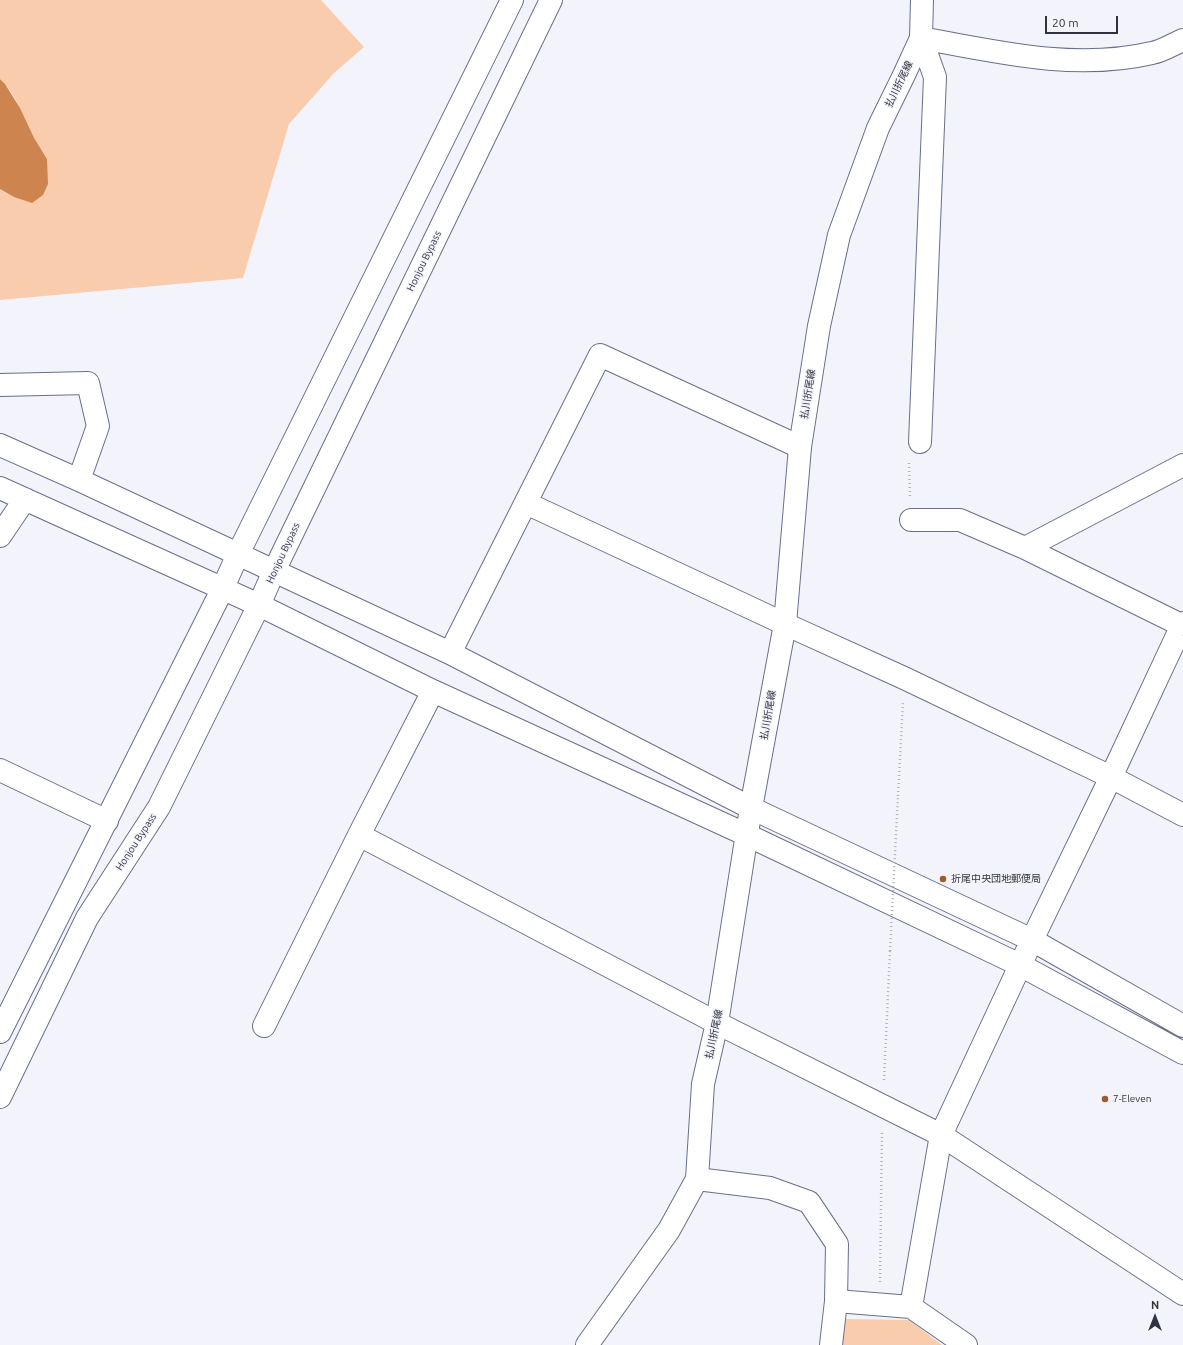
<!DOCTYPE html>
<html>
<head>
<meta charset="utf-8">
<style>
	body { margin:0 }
	#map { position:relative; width:1183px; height:1345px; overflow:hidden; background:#f3f4fb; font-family:Ubuntu,sans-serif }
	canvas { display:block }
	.north { position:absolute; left:1135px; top:1297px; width:40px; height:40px; -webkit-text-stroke:3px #f3f4fb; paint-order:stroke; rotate:0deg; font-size:11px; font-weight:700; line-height:16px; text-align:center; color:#313440 }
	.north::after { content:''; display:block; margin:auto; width:14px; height:18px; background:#313440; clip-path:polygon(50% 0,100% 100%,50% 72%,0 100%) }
	.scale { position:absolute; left:1045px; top:16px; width:73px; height:18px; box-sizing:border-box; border:2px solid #313440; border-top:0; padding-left:5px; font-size:12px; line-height:14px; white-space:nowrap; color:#313440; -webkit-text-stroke:3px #f3f4fb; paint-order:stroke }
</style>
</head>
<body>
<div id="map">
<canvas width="1183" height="1345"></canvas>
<div class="north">N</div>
<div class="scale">20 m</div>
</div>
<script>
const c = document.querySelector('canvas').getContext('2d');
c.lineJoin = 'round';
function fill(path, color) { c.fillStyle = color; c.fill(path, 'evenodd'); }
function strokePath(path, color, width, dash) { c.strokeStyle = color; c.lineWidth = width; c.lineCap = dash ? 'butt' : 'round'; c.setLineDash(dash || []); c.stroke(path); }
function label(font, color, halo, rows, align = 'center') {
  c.font = font + ' Ubuntu,"Noto Sans JP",sans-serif'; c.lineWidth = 3; c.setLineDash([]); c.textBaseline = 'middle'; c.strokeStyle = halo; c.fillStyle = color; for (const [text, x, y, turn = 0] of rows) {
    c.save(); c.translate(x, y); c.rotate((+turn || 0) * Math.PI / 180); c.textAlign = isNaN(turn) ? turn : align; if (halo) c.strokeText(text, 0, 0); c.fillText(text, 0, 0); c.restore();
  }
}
fill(new Path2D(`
	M0,0H321L364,47L334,73L289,124L243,278L0,300V189L14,197L47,159C43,152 37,145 33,137C23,117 17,95 0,79Z
	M845,1319L909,1320L942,1345H842Z`), '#f9ccad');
fill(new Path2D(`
	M0,79L5,84L20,108L34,138L47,159L48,184L43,195L32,203L14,197L0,189Z`), '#cd844f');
const minor = new Path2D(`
	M921,38C997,52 1075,71 1152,53C1163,51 1173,44 1183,40
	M0,385L88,383L98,426L79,480
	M920,442L935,77L921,38
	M0,445L79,480L450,653L751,808L1032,940L1183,1026
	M0,488L259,605L433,691L747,835L1020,965L1183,1053
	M526,503L785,624L904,678L1111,777L1183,815
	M911,520H960L1025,548L1181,625
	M0,536L25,499
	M1025,548L1183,465
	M450,653L600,355L800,447
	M0,770L107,821
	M359,835L717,1023L941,1135L1183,1294
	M264,1026L359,835L433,691
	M836,1301L911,1307
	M587,1345L669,1230L697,1179
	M966,1345L911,1307L941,1135L1032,940L1111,777L1183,623`);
const major = new Path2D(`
	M831,1345L836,1301L837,1244L809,1202L770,1188L697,1179L703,1084L717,1023L751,808L785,624L800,447L819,326L839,235L878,128L904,75L921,38L922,0`);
const highway = new Path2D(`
	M0,1032L222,590L238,554L512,0
	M0,1097L87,918L159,807L259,605L274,571L551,0`);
strokePath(minor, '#696f8b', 24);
strokePath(major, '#696f8b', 24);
strokePath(highway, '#696f8b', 24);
strokePath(new Path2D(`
	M909,463L910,498
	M898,796L903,702
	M884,1080L890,951
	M880,1282L882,1131`), '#b1b3bb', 2.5, [1, 3]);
strokePath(minor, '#fff', 22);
strokePath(major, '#fff', 22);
strokePath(highway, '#fff', 22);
strokePath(new Path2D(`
	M890,951L898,796`), '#b1b3bb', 2.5, [1, 3]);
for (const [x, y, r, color] of [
	[943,879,4,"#9c5b27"],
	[1105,1099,4,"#9c5b27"]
]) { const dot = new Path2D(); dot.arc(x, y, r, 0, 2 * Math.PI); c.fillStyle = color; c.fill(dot); strokePath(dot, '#f3f4fb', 1.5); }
label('10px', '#313440', '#f3f4fb', [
	["払川折尾線",899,84,-64],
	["Honjou Bypass",424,261,-64],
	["払川折尾線",808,394,-81],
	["Honjou Bypass",283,553,-65],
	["払川折尾線",768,715,-80],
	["Honjou Bypass",136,842,-57],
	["払川折尾線",714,1034,-78]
]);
label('10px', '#313440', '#f3f4fb', [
	["折尾中央団地郵便局",951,879],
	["7-Eleven",1113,1099]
], 'left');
</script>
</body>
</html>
